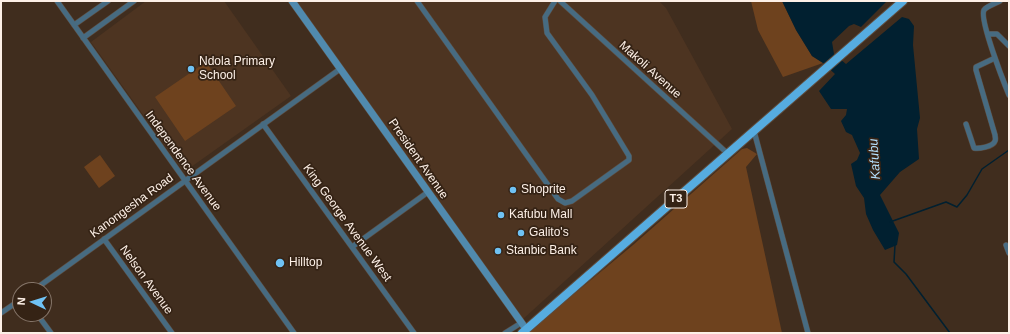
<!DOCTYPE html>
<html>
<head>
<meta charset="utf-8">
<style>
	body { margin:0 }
	#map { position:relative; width:1010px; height:334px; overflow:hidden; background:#402d1e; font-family:Arial,sans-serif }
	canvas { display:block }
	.frame { position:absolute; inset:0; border:2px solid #fdf0e7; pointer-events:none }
	.north { position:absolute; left:12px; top:282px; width:40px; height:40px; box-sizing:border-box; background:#352315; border:1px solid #857569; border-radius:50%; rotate:274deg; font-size:11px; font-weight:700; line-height:16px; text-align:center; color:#fdf0e7 }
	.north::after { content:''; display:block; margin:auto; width:14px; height:18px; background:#6fc2f4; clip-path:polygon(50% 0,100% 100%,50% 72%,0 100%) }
</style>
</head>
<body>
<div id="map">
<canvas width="1010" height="334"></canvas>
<div class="frame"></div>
<div class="north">N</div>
</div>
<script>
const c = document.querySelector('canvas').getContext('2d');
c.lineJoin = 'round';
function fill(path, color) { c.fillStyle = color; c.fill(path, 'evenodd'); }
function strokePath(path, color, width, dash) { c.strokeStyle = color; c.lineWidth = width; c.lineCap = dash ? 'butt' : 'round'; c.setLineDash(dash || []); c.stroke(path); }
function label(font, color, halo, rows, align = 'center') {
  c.font = font + ' Arial,sans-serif'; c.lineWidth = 3.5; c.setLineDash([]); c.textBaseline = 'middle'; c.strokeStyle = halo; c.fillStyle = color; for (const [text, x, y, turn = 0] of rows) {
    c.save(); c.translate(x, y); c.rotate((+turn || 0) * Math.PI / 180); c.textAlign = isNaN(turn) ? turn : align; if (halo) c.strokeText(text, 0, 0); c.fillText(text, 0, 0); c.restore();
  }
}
fill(new Path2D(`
	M146,1H224L291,96L184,172L91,42Z
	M295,1H659L666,8L732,129L522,320Z`), '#4d3421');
fill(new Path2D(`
	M751,1H782L796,30L812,56L823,63L783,77L758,30Z
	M206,62L236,106L185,141L155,97Z
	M747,148L757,154L746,167L782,333H527L633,245L742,149Z
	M100,155L115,176L99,188L84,167Z`), '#6e421e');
fill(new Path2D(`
	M782,1H887L861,27L854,24L849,26L832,42L834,54L846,64L902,17L909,19L914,26L913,45L920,118L917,129L919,159L900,172L880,195L899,233L897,245L885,250L873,230L866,214L864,198L856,186L851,164L857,160L860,153L852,135L846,132L841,121L846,115L847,109H831L819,91L835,74L823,63L812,56L796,30Z`), '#012030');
strokePath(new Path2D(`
	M890,222L946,202L957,207L967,195L982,169L1009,150
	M895,245L894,262L906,274L950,333`), '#012030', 1.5);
const minor = new Path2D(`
	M57,1L294,333
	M417,1L558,199L565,203L572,201L629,160V156L592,95L547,33L545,17L555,1
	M560,1L727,153
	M1000,1C996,3 987,6 984,10C979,19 1004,83 1009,95
	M74,25L108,1
	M989,34H997L1009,46
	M83,38L134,1
	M263,124L414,333
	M966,124L974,148C978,149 993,147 995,141C996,139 995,137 995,135L976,70V67L995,58
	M754,131L808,333
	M104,239L172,333
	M1006,245L1009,253
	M352,247L428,192
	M34,290L340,69
	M1,313L20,300
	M37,314L51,333
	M505,333L521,323`);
const secondary = new Path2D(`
	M292,1L526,329`);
const trunk = new Path2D(`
	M522,333L903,1`);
strokePath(minor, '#5e4c3e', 6);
strokePath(secondary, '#5e4c3e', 8);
strokePath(trunk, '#5e4c3e', 10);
strokePath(minor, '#476b81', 5);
strokePath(secondary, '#508aae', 7);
strokePath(trunk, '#56ace0', 8);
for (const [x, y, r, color] of [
	[191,69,4,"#6fc2f4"],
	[513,190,4,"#6fc2f4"],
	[501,215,4,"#6fc2f4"],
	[521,233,4,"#6fc2f4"],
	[498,251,4,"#6fc2f4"],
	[280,263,5,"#6fc2f4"]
]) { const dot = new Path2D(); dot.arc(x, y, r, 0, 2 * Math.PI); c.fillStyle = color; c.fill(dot); strokePath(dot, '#352315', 1.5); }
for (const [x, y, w] of [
	[676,199,22]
]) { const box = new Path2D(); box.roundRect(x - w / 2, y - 9, w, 18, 3); c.fillStyle = '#352315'; c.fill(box); strokePath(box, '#fdf0e7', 1); }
label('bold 11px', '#fdf0e7', null, [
	["T3",676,199]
]);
label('12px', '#fdf0e7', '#352315', [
	["Ndola Primary",199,62],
	["School",199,76],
	["Shoprite",521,190],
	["Kafubu Mall",509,215],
	["Galito's",529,233],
	["Stanbic Bank",506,251],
	["Hilltop",289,263]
], 'left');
label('12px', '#fdf0e7', '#352315', [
	["Makoli Avenue",650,70,42],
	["President Avenue",418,159,55],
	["Independence Avenue",183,161,54],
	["Kanongesha Road",132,206,-36],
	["King George Avenue West",347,223,54],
	["Nelson Avenue",146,280,54]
]);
label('italic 13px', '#b3defb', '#352315', [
	["Kafubu",875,159,-94]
]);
</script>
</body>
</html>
